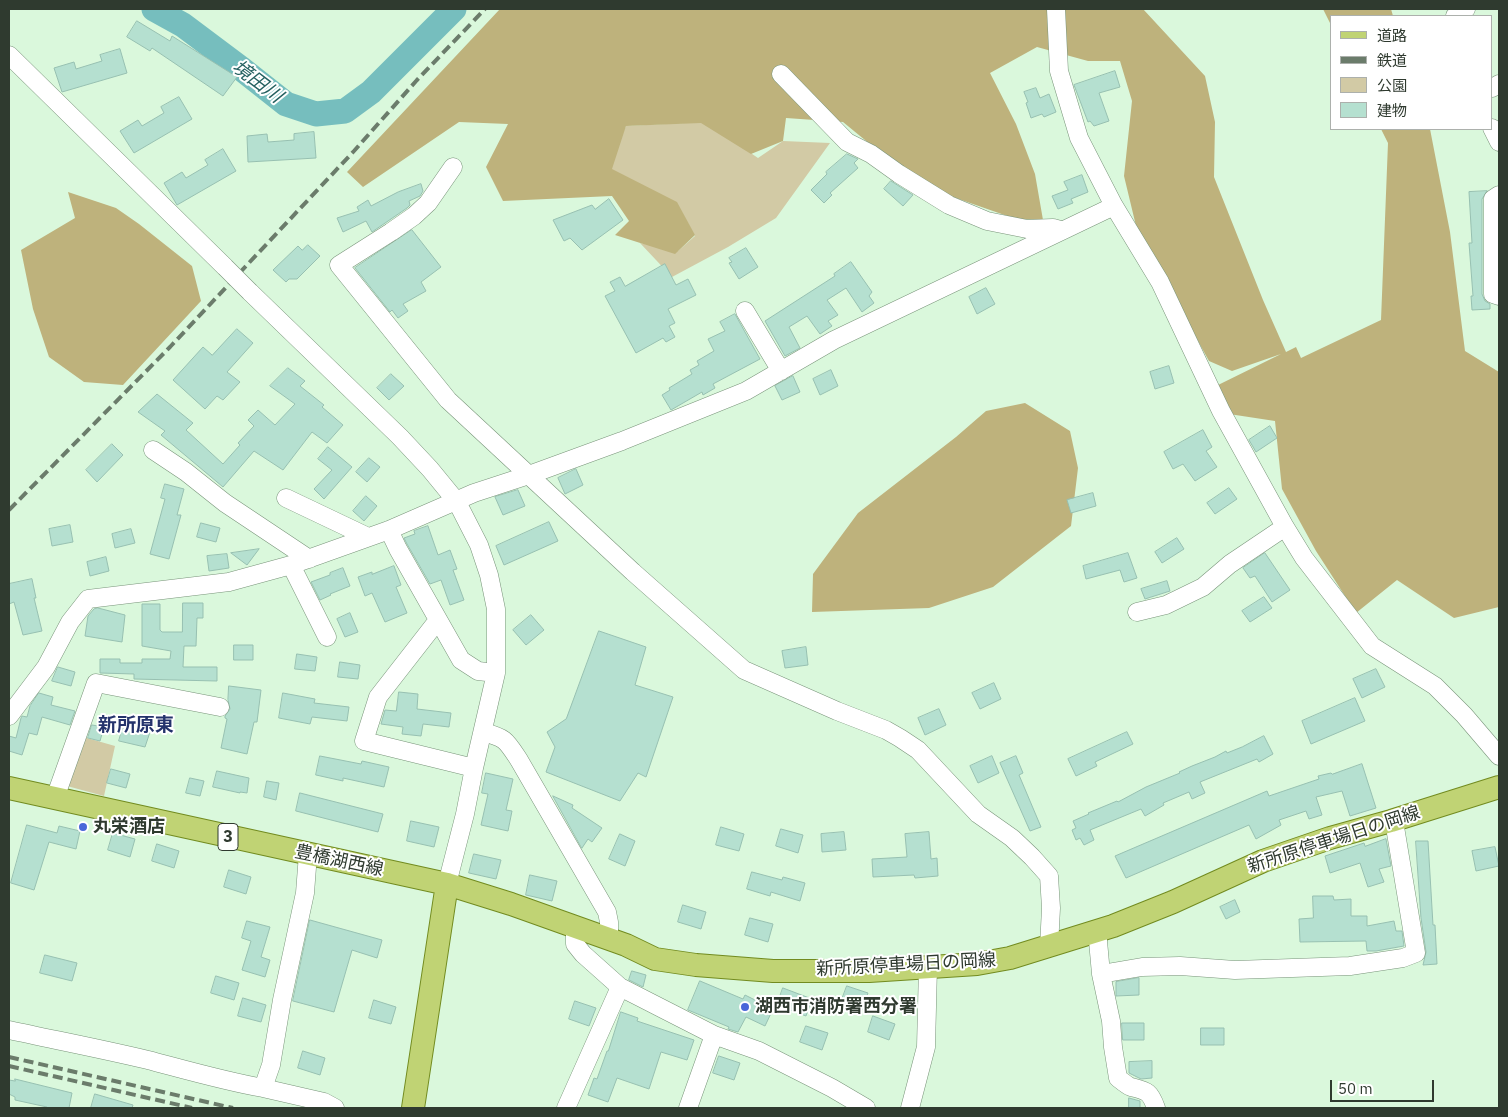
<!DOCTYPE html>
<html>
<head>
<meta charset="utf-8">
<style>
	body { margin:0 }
	#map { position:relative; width:1508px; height:1117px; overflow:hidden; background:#daf8dc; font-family:"IBM Plex Sans","Noto Sans JP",sans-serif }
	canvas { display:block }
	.frame { position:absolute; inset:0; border:10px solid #2f3a2f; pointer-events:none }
	.legend { position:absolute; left:1330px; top:15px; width:162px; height:115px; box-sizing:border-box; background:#fff; border:1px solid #acb0ac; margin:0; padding:6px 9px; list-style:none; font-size:15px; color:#2f3a2f }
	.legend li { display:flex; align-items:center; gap:10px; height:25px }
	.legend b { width:25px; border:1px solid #acb0ac }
	.scale { position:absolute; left:1330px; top:1080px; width:104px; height:22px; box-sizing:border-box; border:2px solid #2f3a2f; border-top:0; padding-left:6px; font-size:15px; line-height:18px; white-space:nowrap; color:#2f3a2f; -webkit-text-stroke:4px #fff; paint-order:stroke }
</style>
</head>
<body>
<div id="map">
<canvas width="1508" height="1117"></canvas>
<div class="frame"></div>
<ul class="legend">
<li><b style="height:6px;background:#c0d374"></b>道路</li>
<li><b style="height:6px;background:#6b7c6b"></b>鉄道</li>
<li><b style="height:14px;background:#d2caa5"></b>公園</li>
<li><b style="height:14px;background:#b5e0d0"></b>建物</li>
</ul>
<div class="scale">50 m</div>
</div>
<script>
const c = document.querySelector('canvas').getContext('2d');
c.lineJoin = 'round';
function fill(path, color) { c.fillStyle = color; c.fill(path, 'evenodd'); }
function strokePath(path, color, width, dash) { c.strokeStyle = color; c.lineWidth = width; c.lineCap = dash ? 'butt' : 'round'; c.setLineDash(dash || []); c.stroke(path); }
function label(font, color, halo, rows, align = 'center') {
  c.font = font + ' "IBM Plex Sans","Noto Sans JP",sans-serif'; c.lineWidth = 4; c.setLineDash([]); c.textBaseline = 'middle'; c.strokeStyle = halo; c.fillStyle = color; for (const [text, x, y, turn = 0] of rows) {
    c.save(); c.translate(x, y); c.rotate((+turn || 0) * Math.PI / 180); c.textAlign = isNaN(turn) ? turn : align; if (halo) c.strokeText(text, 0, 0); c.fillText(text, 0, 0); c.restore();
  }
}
fill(new Path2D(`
	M705,122L758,158L783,141L830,143L776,218L728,247L672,277L640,243L678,251L695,236L679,207L607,168L626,126Z
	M80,736L115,746L104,796L67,786Z`), '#d2caa5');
fill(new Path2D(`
	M500,9H1143L1205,76L1215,122L1214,177L1263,300L1286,352L1296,347L1301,358L1381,320L1388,143L1381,129H1430L1450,232L1465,351L1499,372V607L1454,618L1397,580L1356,613L1316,551L1282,489L1275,421L1229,414L1214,387L1281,354L1232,371L1209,361L1137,230L1124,176L1132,101L1120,61H1088L1037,47L990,73L1016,124L1035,174L1043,220L1016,219L950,196L882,154L843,122L786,118L783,141L751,154L701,123L626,126L612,169L677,202L695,235L675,254L615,235L629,221L612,196L503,201L486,167L508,124L459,122L363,187L347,172Z
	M1323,9H1391L1393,16H1332V27Z
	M68,192L116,208L139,224L192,266L201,301L123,385L84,382L49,357L33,309L21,250L75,218Z
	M1025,403L1070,431L1078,468L1071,526L993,587L929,608L812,612L813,574L858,513L956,437L986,411Z`), '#beb27c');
strokePath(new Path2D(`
	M154,9L183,25L243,70L286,104L316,114L345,111L371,92L454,9`), '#76bebe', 25);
const building = new Path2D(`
	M137,21L170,41L172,36L237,77L223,96L152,48L150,51L127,37Z
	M120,49L127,73L62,92L54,68L74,62L76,69L102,61L100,55Z
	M1115,71L1120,87L1099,93L1109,121L1094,126L1090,121L1088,122L1074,85Z
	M1036,88L1040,98L1049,94L1056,112L1044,117L1042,114L1031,118L1026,103L1028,102L1024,92Z
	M179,97L192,119L134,153L120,131L138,120L142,126L164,113L161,107Z
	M314,132L316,158L248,162L247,136L267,134L268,142L294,140V134Z
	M223,149L236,171L177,205L164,183L182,172L186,178L208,165L205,160Z
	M847,154L858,159L854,163L858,168L830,193L832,195L824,203L811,190L827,174L826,172Z
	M1082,175L1088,192L1071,199L1073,203L1058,209L1052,196L1068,190L1064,182Z
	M891,181L913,195L903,206L884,189Z
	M421,184L423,191L420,196L409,201L410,205L407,208L372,232L366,221L343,232L337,218L359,211L357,207L368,200L371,206L398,192Z
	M1487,191L1482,199V294L1485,301L1490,304V309L1472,310L1471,296H1473L1469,243H1472L1469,192Z
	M609,199L623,220L582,250L570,238L564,241L553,220L592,205L595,209Z
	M412,230L441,267L421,282L426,291L403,304L408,311L398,318L392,310L390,312L355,268Z
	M308,245L320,256L297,279H289L286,282L273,270L298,246L302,250Z
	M746,248L758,267L739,279L729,263L732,262L729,258Z
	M851,262L872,292L869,296L874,303L862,312L846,288L827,300L838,315L828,321L832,326L820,334L807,316L789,327L800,348L785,356L765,321L835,276L834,274Z
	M665,264L676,285L688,279L696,295L668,309L675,323L669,326L675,337L666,342L663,338L636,353L605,296L615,291L610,282L620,277L625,286Z
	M986,288L995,304L977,314L969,297Z
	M735,314L760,359L713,384L715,388L703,395L702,392L671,410L662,395L670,390L669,388L692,374L690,370L699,365L697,361L714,351L708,339L725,331L720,322Z
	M237,329L253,343L227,372L240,382L223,400L217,396L205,409L173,380L203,347L212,355Z
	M1169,366L1174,383L1155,389L1150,372Z
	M288,368L305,381L300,386L324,405L322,407L343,425L327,443L312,432L283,470L254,451L223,487L161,435L165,431L138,412L157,394L193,423L186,430L223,464L240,445L238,443L254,426L248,420L258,410L275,425L295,404L270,386Z
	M831,370L838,386L820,395L813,379Z
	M391,374L404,386L389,400L377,388Z
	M793,376L800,392L782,400L775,386Z
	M1270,426L1277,438L1256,452L1249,440Z
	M1203,430L1212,447L1206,451L1217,467L1195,481L1183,464L1173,469L1164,452Z
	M112,444L123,455L97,482L86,470Z
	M328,447L352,467L324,499L314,489L332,470L318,459Z
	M369,458L380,467L367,482L356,472Z
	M576,469L583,485L565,494L558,478Z
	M165,484L184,489L177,515H181L169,559L150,554L165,499L161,498Z
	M1229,488L1237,499L1215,514L1207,503Z
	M518,490L525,506L503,515L495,497Z
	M1093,493L1096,506L1071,513L1067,500Z
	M366,496L377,506L364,521L353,511Z
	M549,522L558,541L504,565L496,546Z
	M201,523L220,528L216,542L197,537Z
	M70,525L73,542L52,546L49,529Z
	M428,526L438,555L450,550L457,569L453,570L464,600L450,605L441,580L430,584L407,544L404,538L415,534L414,531Z
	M131,529L135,543L115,548L112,534Z
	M1177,538L1184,549L1162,563L1155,552Z
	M259,549L247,565L231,553Z
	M1128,553L1137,578L1124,582L1120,570L1086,579L1083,566Z
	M1265,553L1290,590L1272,602L1255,576L1250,578L1243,568Z
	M227,554L229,568L209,571L207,556Z
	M106,557L109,571L90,576L87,562Z
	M394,566L401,585L396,587L407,613L385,622L372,593L365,596L358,577L372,572V574Z
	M343,568L350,586L330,594L331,595L320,600L311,582L330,575V573Z
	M32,579L36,598H34L42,631L23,635L14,602L9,604V584Z
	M1167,581L1170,591L1145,599L1141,589Z
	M1264,597L1272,608L1250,622L1242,611Z
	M183,603H203V618H197L196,646H184L183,667H217V681L134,679V674L100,673V659H120V663H142V659H170L171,651L142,646V604H160V630L162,632H182Z
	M98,608L125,615L122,642L85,636L88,616L94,609Z
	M350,613L358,632L345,637L337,619Z
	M531,615L544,630L526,645L513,630Z
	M599,631L646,647L635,685L673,697L646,777L638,773L620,801L546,772L555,747L547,732L566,719Z
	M234,645H253V660H234Z
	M806,647L808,665L785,668L782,651Z
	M297,654L317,657L315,671L295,669Z
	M340,662L360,665L358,679L338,677Z
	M58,667L75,672L71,686L52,681Z
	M1376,669L1385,687L1362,698L1353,679Z
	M994,683L1001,699L980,709L972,693Z
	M229,686L261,690L257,722H254L247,754L221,748L227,719L225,718V716L230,709L228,700Z
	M399,692L418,694L417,709L451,713L449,727L423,724L421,736L402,734L403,727L381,724L385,710L396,711Z
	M39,693L53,697L51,705L75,711L70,725L42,717L37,735L29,733L22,755L9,751V736L16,738L21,718L22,716L27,717L30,706Z
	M283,693L315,699L314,703L349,707L347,721L312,717L310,724L279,718Z
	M1355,698L1365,721L1311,744L1302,721Z
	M939,709L946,725L925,735L918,718Z
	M92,725L104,727L100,741L88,738Z
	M123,727L150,732L145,747L119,741Z
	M1127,732L1133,744L1095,762L1097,766L1076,776L1068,759Z
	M1264,736L1273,754L1259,762L1257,759L1200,782L1205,793L1192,799L1189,792L1163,803L1164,805L1145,816L1141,809L1090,830L1094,840L1084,845L1080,838L1076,840L1072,830L1076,828L1073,821L1089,814L1088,813L1117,801L1118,802L1146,787L1180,773L1179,772L1192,766L1215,757L1226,751L1227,753L1242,747Z
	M320,756L361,764L362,761L389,767L384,787L343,778V781L316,775Z
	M992,756L999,773L978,783L970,766Z
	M1016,756L1023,773L1019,775L1041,827L1030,831L1000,763Z
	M1362,764L1376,808L1350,816L1342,791L1316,797L1322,815L1309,819L1306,811L1279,820L1281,825L1256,839L1249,825L1126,878L1115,856L1267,791L1269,796L1319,779L1318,776L1331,773L1332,774Z
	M111,769L130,774L126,788L107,783Z
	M217,771L249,778L247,793L240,792V793L213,787Z
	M486,773L513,779L506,810L512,811L508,831L481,825L488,794L482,793Z
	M190,778L204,781L200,796L186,793Z
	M267,781L279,783L276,800L264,797Z
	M300,793L383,814L378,832L296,811Z
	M553,796L573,805L572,808L602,828L592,842L588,839L582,848Z
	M411,821L439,827L434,847L407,841Z
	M27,825L57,833L59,826L80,831L76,849L49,842L34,890L11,883Z
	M721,827L744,834L739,851L716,845Z
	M781,829L803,835L798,853L776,846Z
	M844,832L846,850L822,852L821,834Z
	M929,832L931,859L937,858L938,876L915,878L914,875L873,877L872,859L907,857L905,834Z
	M113,833L135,839L130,857L108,850Z
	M620,834L635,841L625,866L609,859Z
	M1386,839L1391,866L1379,869L1384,882L1368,887L1360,863L1330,873L1325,856L1364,843L1365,846Z
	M1416,841H1428L1433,925H1435L1437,964L1423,965L1426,952L1421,918Z
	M157,844L179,851L174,868L152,861Z
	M1495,847L1499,866L1476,871L1472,851Z
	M474,854L501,860L496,879L469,873Z
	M229,870L251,877L246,894L224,887Z
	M752,872L782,880L783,877L805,883L800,901L771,892L770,896L747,889Z
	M530,875L557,881L552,901L526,895Z
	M1313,896H1333L1334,900L1351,899V916H1367V926L1394,921L1396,931H1402L1404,946L1376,951H1367L1366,941L1300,942L1299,919L1313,918Z
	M1235,900L1240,912L1226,919L1220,907Z
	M683,905L706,912L701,929L678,922Z
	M750,918L773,924L768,942L745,935Z
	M310,920L382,940L377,958L352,950L334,1012L293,1001Z
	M247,921L270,927L261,957L270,960L265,977L242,970L251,941L242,938Z
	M45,955L77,963L72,981L40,973Z
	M632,971L646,975L643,987L629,980Z
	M216,976L239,983L234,1000L211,993Z
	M1139,978V995L1116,996V982Z
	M700,981L743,999L745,995L773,1009L765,1026L746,1017L738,1032L728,1029L729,1027L688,1010Z
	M847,986L868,993L862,1010L841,1002Z
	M783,988L812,999L806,1016L777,1005Z
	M243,998L266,1005L261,1022L238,1016Z
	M374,1000L396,1007L391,1024L369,1018Z
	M575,1001L596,1008L589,1026L569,1019Z
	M621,1012L638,1018L637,1021L694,1040L687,1060L661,1052L649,1089L617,1078L608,1102L588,1095L594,1078L597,1079L607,1051H608Z
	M873,1016L895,1024L889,1040L868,1032Z
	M1122,1023H1144V1040H1123Z
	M806,1026L828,1033L822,1050L800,1042Z
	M1201,1028H1224V1045H1201Z
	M303,1051L325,1058L320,1075L298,1068Z
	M719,1056L740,1063L734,1080L713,1073Z
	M1152,1061V1078L1141,1079L1129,1073V1062Z
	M15,1079L72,1093L69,1108H47V1107L15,1100V1097L9,1094V1080L15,1081Z
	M95,1094L133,1105L132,1108H91Z
	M1129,1098L1140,1101V1108H1129Z`);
fill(building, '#b5e0d0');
strokePath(building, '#97c0b1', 1);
const minor = new Path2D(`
	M1056,9L1059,71L1079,138L1114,206L1160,282L1221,411L1285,527L1304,558L1372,646L1435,686L1464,715L1499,756
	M1455,16L1466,9
	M9,55L225,267
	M781,74L847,142L871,154L899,174L949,205L987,221L1027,229L1053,228L1060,230
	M1492,88L1499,84
	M1492,128L1499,142
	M453,167L428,203L414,216L391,232L339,265L448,400L633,572L744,670L837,711L886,730L900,738L918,750L978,814L1012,838L1032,857L1049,876L1051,908L1049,947
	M1499,195L1493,199V294L1499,296
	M250,292L400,437L430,469L457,502L479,545L489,575L496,609V673L474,768L465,814L447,884
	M745,311L781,371
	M153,450L186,472L225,503L309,559
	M286,498L368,537
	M389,530L398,549L461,660L478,671L496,673
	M291,565L327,637
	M1137,612L1166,605L1203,587L1230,564L1285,527
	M438,620L378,697L364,741L474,768
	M9,716L46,667L70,622L88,599L229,582L291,565L389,530L474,493L529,475L622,441L746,391L834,340L1114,206
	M483,732C506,738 506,740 519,760L607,912L609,922V940
	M55,798L96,683L220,707
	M575,927V944L583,954L620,987L714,1035L759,1051L832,1088L866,1108
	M1097,930L1101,974L1111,1021L1113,1047L1118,1078C1122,1081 1126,1085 1131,1087C1147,1091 1150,1091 1156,1108
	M1101,974L1142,967L1180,966L1235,970L1350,966L1403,958L1416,953L1394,821
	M9,1030C55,1040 102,1049 148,1060C186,1070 224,1081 263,1088L271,1065L282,1000L305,893L308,854
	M263,1088L324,1102L335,1108
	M566,1108L620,987
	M688,1108L714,1035
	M910,1108L926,1047L928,967`);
const major = new Path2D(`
	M9,788L447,884L511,904L626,945L655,959L696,965L773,971H869L977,964L1010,958L1113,926L1173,902L1263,861L1330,838L1391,821L1499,787
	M413,1108L447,884`);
strokePath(minor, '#79947a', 19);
strokePath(major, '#728b1f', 24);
strokePath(minor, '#fff', 18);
strokePath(major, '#c0d374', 22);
strokePath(new Path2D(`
	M9,510L170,347L354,151L417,80L485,9
	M9,1057L233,1108
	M9,1066L192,1108`), '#6b7c6b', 4, [10, 5]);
const minorBridge = new Path2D(`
	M225,267L250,292`);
strokePath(minorBridge, '#79947a', 19, []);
strokePath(minorBridge, '#fff', 18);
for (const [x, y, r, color] of [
	[83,827,5,"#4966d9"],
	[745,1007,5,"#4966d9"]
]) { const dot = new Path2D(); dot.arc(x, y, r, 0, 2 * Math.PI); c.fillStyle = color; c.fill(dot); strokePath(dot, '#fff', 2); }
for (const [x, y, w] of [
	[228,837,20]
]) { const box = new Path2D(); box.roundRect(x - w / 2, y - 13.5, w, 27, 4); c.fillStyle = '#fff'; c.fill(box); strokePath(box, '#2f3a2f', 1); }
label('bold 16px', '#2f3a2f', null, [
	["3",228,837]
]);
label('bold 18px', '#2f3a2f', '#fff', [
	["丸栄酒店",93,827],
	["湖西市消防署西分署",755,1007]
], 'left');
label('18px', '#2f3a2f', '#fff', [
	["新所原停車場日の岡線",1334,840,-18],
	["豊橋湖西線",339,861,12],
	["新所原停車場日の岡線",906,965,-3]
]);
label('italic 19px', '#256161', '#fff', [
	["境田川",257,82,37]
]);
label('bold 19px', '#24336c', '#fff', [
	["新所原東",136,726]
]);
</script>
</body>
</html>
